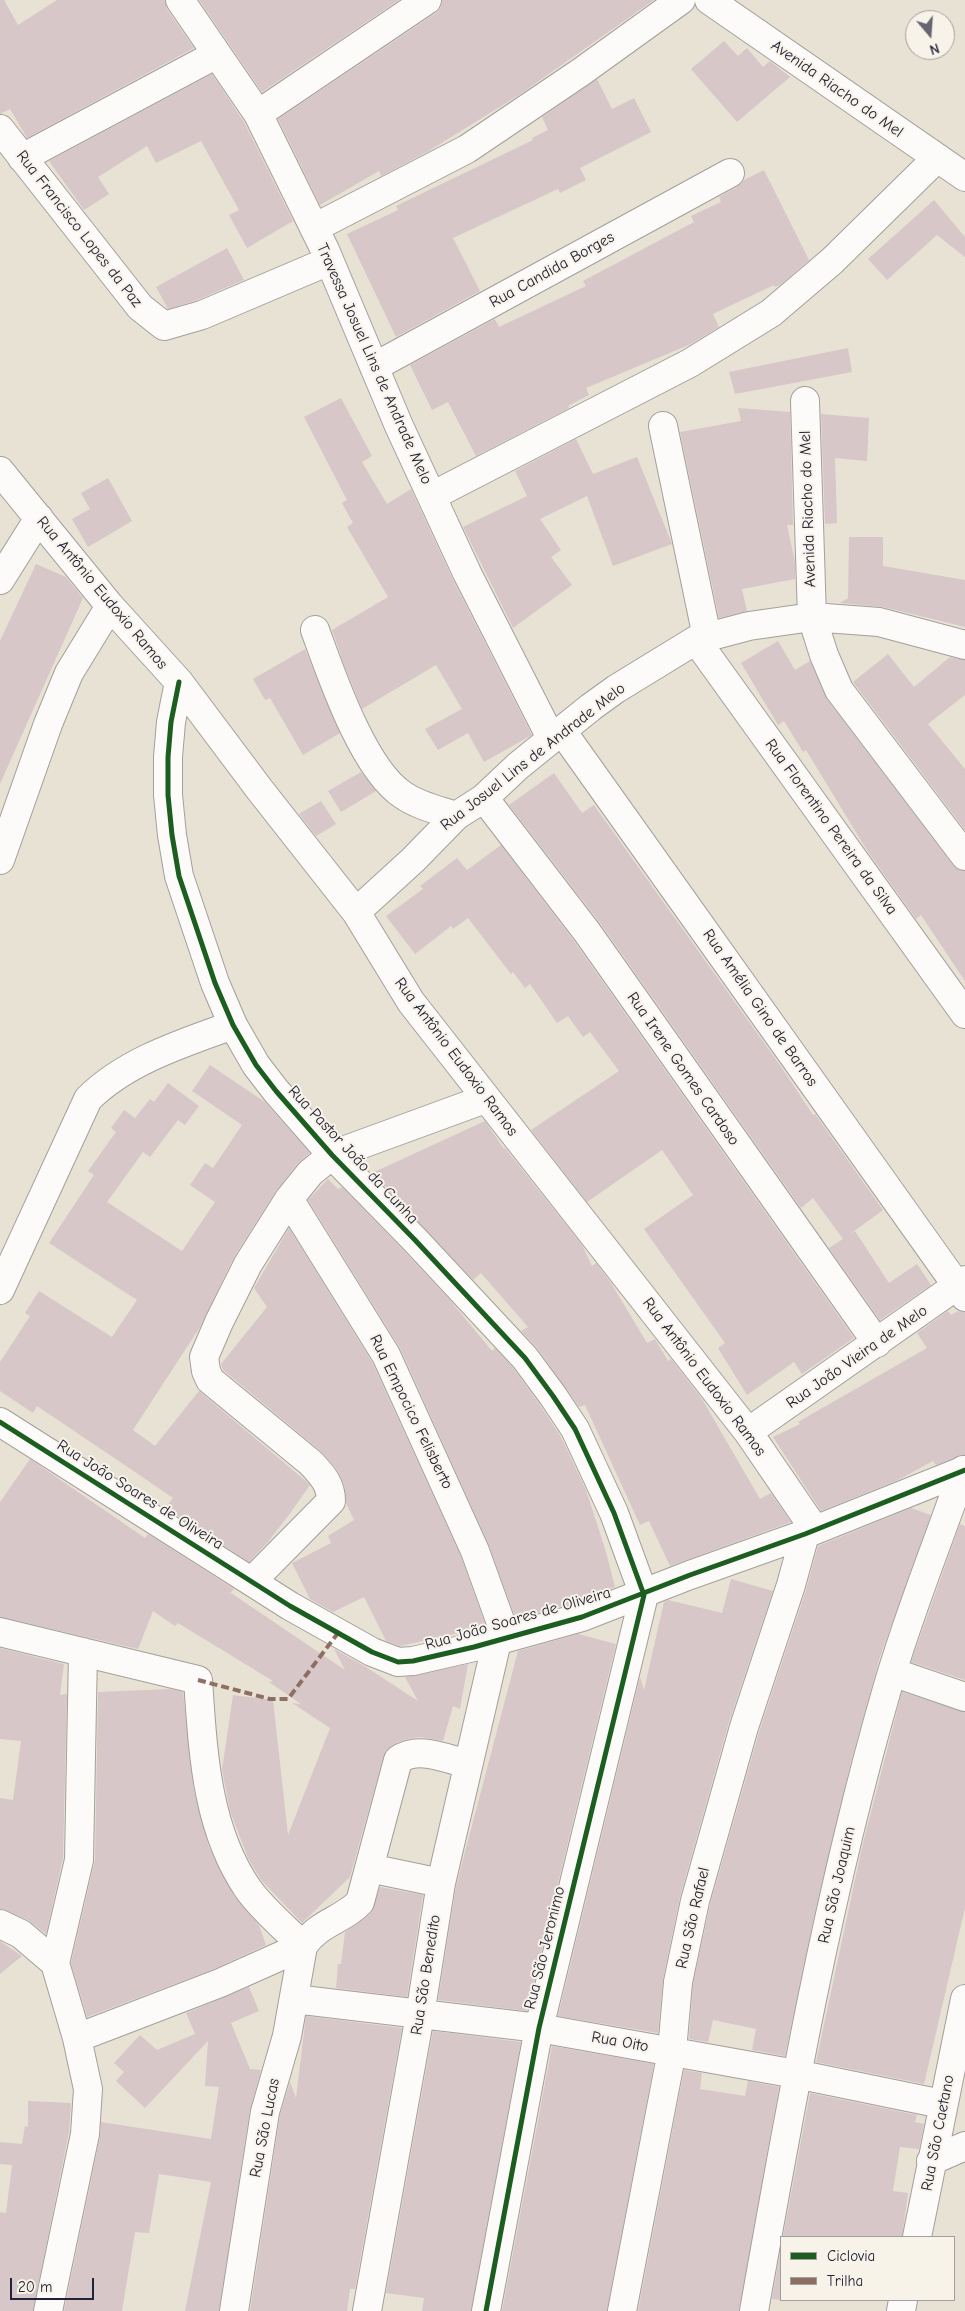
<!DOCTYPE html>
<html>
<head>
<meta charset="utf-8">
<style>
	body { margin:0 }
	#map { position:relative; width:965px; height:2311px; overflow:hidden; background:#e8e2d4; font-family:"Comic Neue",sans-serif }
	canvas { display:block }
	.legend { position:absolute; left:780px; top:2236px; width:175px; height:65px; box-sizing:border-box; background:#f7f3e8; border:1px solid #a29fa3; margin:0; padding:6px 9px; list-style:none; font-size:15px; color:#22223b }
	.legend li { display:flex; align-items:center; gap:10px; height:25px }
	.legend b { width:25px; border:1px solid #a29fa3 }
	.north { position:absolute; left:905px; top:10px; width:50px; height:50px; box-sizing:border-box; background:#f7f3e8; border:1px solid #a29fa3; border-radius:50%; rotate:162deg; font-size:14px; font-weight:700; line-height:20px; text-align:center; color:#22223b }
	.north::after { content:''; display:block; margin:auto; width:18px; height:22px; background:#676571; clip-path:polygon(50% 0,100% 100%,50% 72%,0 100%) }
	.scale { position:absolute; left:10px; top:2278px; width:84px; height:22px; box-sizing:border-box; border:2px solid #22223b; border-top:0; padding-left:6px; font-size:15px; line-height:18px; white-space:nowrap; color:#22223b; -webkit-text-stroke:4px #f7f3e8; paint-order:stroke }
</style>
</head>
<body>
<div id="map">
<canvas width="965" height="2311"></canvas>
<ul class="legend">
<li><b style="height:6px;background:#1b5e20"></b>Ciclovia</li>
<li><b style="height:6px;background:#8d6e63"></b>Trilha</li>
</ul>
<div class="north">N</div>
<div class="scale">20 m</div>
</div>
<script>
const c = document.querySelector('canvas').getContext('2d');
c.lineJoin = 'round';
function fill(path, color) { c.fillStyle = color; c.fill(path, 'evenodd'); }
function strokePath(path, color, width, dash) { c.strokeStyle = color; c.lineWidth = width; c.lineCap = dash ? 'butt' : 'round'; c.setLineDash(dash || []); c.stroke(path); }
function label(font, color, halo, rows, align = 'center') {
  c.font = font + ' "Comic Neue",sans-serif'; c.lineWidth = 4; c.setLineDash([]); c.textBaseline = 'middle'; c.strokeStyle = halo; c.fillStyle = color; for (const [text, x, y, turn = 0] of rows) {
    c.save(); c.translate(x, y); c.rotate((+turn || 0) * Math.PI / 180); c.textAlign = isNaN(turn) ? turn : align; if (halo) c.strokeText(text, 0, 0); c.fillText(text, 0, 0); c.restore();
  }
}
fill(new Path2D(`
	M0,0H4L18,25L57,0H165L167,9L194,48L27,138L10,109L0,114Z
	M199,0H399L262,92Z
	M442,0H654L519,95L427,152L381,176L379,171L320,205L278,119L436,13L441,7Z
	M724,41L738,56L747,48L763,67L770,61L790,77L737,122L691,69Z
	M212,74L244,122L293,221L247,248L229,215L239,210L201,141L156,163L147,146L98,177L109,194L84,210L49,161Z
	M597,79L612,109L634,98L651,132L580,168L586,180L560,193L558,189L453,238L480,291L396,337L347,234L398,210L396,206L533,140L532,138L548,130L542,117Z
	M764,170L809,260L780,285L775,287L774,285L713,314L719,327L691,344L586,388L589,395L568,406L569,408L476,456L448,402L432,410L410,365L495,319L499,327L586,286L583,281L694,222L691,216L721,202L719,197L737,187L744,180Z
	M934,200L965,237V257L937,235L887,280L868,259Z
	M227,248L244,280L197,300L168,309L156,287Z
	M848,348L852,372L735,394L729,372Z
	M341,398L372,456L362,462L387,504L411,489L453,580L532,735L484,762L468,733L438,750L425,729L462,709L436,665L362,709L344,665L332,630L388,597L347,527L353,523L342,503L347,500L304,417Z
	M738,408L790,412L793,525H787L795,562V579L742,589L747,611L719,618L680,432L741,421Z
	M821,414L869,418L867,461L835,458L837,523L825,524Z
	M576,439L593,474L637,457L672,544L613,566L587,496L540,519L561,550L551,557L572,585L513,628L463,527L527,496L515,471Z
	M108,478L132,521L88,547L72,519L90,509L81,493Z
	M849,537H883V566L965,580V627L883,607L840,603L850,597L848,598Z
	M36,564L66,577L83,598L0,784V641Z
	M778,641L795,670L810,661L827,699L953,865L965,871V981L921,915L916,919L868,852L806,750L803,752L784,721L778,725L741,663Z
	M305,649L340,733L303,755L270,698L265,700L253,679Z
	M888,654L914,687L950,657L965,660V695L928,724L965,769V830L853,682Z
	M361,772L376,791L341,812L328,791Z
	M554,773L582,813L594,805L782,1068L813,1115L815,1114L883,1210L846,1237L855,1231L889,1283L917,1264L931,1285L880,1320L829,1248L843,1239L813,1198L801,1208L600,923L509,805Z
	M321,801L336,824L316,836L299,814Z
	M501,845L574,941L854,1338L802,1374L794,1362L747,1395L718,1348L725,1343L644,1229L693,1195L662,1150L587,1202L531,1130L619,1071L590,1032L583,1037L568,1016L557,1023L530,984L525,988L513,972L511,974L468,918L453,929L451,926L415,954L386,916L423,889L420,886L457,858L467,870Z
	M210,1065L265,1102L310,1153L298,1163L276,1191L234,1257L200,1327L133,1430L155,1446L199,1391L307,1482L310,1485L291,1512L268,1542L249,1562L165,1508L173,1498L135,1472L37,1406L33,1413L0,1391V1362L30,1316L25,1313L39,1291L112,1337L137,1300L49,1243L94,1175L88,1171L116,1132L111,1128L124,1110L135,1118L150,1099L154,1102L168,1083L199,1106L185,1125L178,1120L150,1157L143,1152L107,1202L182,1251L215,1202L190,1185L205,1163L213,1168L242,1125L192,1091Z
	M485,1121L504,1149L505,1148L582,1245L592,1266L596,1263L611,1283L647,1343L655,1339L668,1361L671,1359L702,1399L760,1499L771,1493L791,1522L670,1566L649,1521L640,1525L585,1405L579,1407L538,1349L521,1331L528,1327L481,1273L473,1280L372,1173Z
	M328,1179L338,1189L342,1187L404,1251L449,1299L492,1351L495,1348L513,1368L540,1405L561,1437L586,1490L606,1552L615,1587L577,1602L527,1616L529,1610L515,1617L489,1545L400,1348L308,1200Z
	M289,1228L372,1362L461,1557L486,1627L400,1646L386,1641L364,1597L333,1612L310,1599L292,1563L331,1543L328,1536L354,1520L346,1503L344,1484L338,1471L322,1452L223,1370L221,1364L267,1307L254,1288Z
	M948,1311L951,1315L958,1311L965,1312V1455L936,1465L933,1461L896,1481L821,1511L773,1437L800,1424L798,1422L927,1348L917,1333Z
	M30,1459L145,1538L148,1534L234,1589L229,1594L231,1593L345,1670L334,1649L366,1667L418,1701L405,1677L468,1664L460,1709L453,1706L443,1741L421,1737L411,1738L398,1742L385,1751L350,1877L302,1923L261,1880L248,1858L230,1811L222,1770L233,1695L273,1700L288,1835L330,1728L292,1703L301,1704L269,1682L273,1681L178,1623L175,1626L153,1611L138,1649L0,1617V1502Z
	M911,1508L931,1515L880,1657L851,1762L814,1917L785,2056L752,2050L756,2029L713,2020L708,2042L689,2039L693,1984L710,1905L759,1732L806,1590L818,1546Z
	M960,1524L965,1526V1680L911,1662Z
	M731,1579L773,1591L729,1722L680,1897L663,1979L658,2033L558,2016L640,1677L644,1690L664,1602L668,1600L722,1613Z
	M578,1634L616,1644L527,2011L438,2000L456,1886L518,1651Z
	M0,1648L64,1664L60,1695L67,1694L63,1858L46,1934L28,1920L0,1909V1798L13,1800L21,1741L0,1739Z
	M170,1689L183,1692L194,1791L209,1847L235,1897L259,1925L266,1945L214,1969L87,2017L71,1963L95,1860L98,1692Z
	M902,1692L965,1712V1908L924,2084L816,2062L862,1847Z
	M380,1887L423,1895L407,1997L336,1988L338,1964H341L345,1932L371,1913Z
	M0,1941L22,1956L0,1974Z
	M249,1987L259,2011L231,2023L250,2069L261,2070L250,2110L219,2311H185L211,2182L159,2174L149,2233L135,2232L122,2311H64L100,2137L101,2122L211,2139L219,2087L205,2086L208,2041L145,2108L116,2081L124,2072L114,2063L140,2035L157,2050L195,2034L186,2013Z
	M306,2016L402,2028L355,2289H350L347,2311H250L280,2115L290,2082L296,2098Z
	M433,2031L521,2042L471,2311H422L424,2298L386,2293Z
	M552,2046L654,2064L607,2311H502Z
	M684,2070L702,2073L700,2089L745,2096L748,2081L779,2087L739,2311H638Z
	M810,2093L917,2115L915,2122L924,2124L919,2149L900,2147L893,2191L908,2193L902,2237H783Z
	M28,2101L71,2103L69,2132L33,2311H0V2212L6,2213L12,2165L0,2164V2142L22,2144L25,2126L28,2127Z
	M781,2247V2300L772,2299Z`), '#d7c7c8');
const minor = new Path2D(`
	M180,0L258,114L325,250L399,426L467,573L551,738
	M709,0L965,177
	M258,114L427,0
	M0,129L140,307L164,326L202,315L329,261
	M22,158L217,54
	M314,228L467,149L581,72L681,0
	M374,367L730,173
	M805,401L812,617L824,655L839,690L965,856
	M663,426L707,637
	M0,471L110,606L179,682L260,790L356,912L411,1002L748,1432L815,1530
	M432,496L690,363L771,313L832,261L937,158
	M0,580L39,518
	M315,630C331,674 363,769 403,795C419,806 438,810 456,816
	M696,640L965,1014
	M179,682L171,722L168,757V795L172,835L179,876L215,983L233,1025L256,1065L276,1091L332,1155L415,1240L525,1358L553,1396L575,1429L614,1513L644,1595L539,2028L486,2311
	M562,731L965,1297
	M484,798L587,932L877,1343
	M0,860L48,724L69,673L110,606
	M356,912L413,860L456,816L484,798L518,766L591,707L616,689L696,640L749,626L812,617L879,622L965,645
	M289,1199L386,1355L475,1551L506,1637
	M0,1290L88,1099C126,1061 183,1043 233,1025
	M0,1422L290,1606L372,1652L398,1662L413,1661L474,1647L582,1617L690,1575L805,1534L965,1470
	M748,1432L965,1280
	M253,1580L331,1501C331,1484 322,1475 311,1463L210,1380L206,1371L204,1357L219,1322L248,1264L289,1199L310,1173L332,1155L485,1099
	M0,1632L198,1680C203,1751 206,1828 248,1889C263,1910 285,1928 303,1946
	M892,1672L965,1697
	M369,1868L441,1883
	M0,1924L21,1934L55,1963L77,2038L88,2089L85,2134L48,2311
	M55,1963L79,1860L83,1652
	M294,1999L539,2028L796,2074L942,2104
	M77,2038L220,1983L303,1946
	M931,2161L965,2146
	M917,2237L965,1999
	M234,2311L265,2112L287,2036L303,1946C319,1922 342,1921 360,1902L398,1760C418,1745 446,1759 468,1764
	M367,2311L420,2015L441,1883L497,1641
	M622,2311L672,2051L678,1982L695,1901L744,1727L791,1585L805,1534
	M754,2311C791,2102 828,1893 887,1689C908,1615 938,1543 963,1470
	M901,2311L903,2300`);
strokePath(minor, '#a39f9b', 30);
strokePath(minor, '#fcfbf9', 28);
strokePath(new Path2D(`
	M198,1680L270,1699H288L338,1633`), '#8d6e63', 4, [8, 4]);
strokePath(new Path2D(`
	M179,682L171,722L168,757V795L172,835L179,876L215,983L233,1025L256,1065L276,1091L332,1155L415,1240L525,1358L553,1396L575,1429L614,1513L644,1595L539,2028L486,2311
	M0,1422L290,1606L372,1652L398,1662L413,1661L474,1647L582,1617L690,1575L805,1534L965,1470`), '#1b5e20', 5);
label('16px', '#22223b', '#f7f3e8', [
	["Avenida Riacho do Mel",837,89,35],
	["Rua Francisco Lopes da Paz",79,229,52],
	["Rua Candida Borges",552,270,-29],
	["Travessa Josuel Lins de Andrade Melo",374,364,66],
	["Avenida Riacho do Mel",808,509,-92],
	["Rua Antônio Eudoxio Ramos",102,593,50],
	["Rua Josuel Lins de Andrade Melo",533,757,-38],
	["Rua Florentino Pereira da Silva",831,827,54],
	["Rua Amélia Gino de Barros",760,1008,55],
	["Rua Antônio Eudoxio Ramos",456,1057,53],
	["Rua Irene Gomes Cardoso",683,1069,55],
	["Rua Pastor João da Cunha",353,1155,47],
	["Rua João Vieira de Melo",857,1357,-35],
	["Rua Antônio Eudoxio Ramos",704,1377,53],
	["Rua Empocico Felisberto",411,1412,64],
	["Rua João Soares de Oliveira",140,1495,32],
	["Rua João Soares de Oliveira",518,1619,-16],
	["Rua São Joaquim",837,1885,-77],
	["Rua São Rafael",693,1918,-77],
	["Rua São Jeronimo",545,1948,-76],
	["Rua São Benedito",426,1975,-81],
	["Rua Oito",620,2042,10],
	["Rua São Lucas",265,2128,-79],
	["Rua São Caetano",938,2133,-79]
]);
</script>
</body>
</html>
